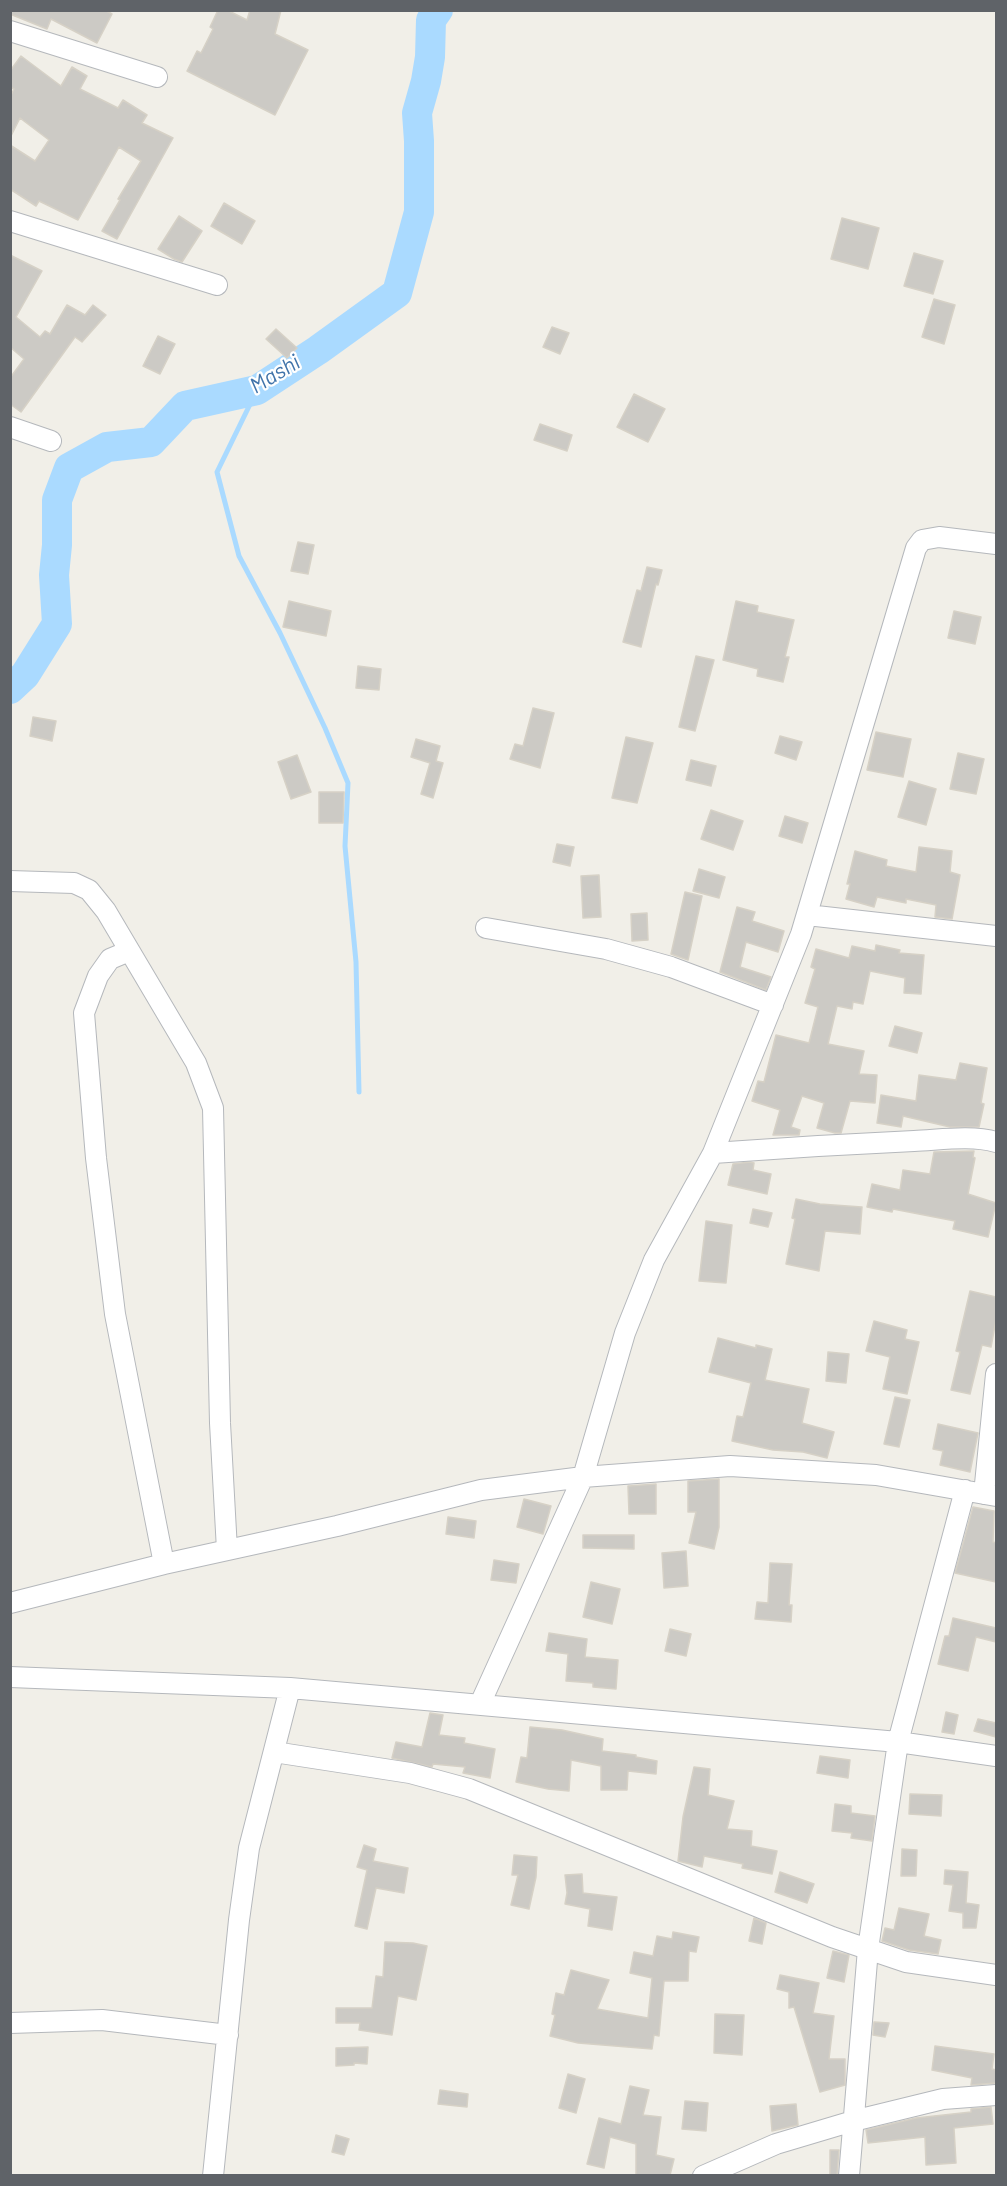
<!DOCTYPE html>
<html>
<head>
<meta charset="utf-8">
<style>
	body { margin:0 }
	#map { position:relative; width:1007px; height:2186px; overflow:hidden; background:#f1efe8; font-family:Barlow,sans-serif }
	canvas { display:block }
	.frame { position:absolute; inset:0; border:12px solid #5f6368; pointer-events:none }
</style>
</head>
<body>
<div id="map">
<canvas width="1007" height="2186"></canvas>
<div class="frame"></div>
</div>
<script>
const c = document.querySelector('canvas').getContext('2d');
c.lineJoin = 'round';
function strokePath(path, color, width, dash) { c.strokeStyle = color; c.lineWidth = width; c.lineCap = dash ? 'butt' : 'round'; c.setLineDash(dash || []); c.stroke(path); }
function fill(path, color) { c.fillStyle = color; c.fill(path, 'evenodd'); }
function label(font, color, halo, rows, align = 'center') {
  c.font = font + ' Barlow,sans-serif'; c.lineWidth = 4.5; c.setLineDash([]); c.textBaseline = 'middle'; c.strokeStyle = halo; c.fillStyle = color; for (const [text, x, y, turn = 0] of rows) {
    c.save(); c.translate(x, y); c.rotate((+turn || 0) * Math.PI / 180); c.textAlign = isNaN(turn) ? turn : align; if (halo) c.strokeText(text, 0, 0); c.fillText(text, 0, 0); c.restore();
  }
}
strokePath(new Path2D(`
	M257,390L217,472L239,556L280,633L325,728L348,783L345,846L356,962L359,1092`), '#aadaff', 5);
strokePath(new Path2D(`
	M10,689L25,675L57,624L54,575L57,545V500L69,468L107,447L151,442L185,406L257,390L318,350L397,293L419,212V141L417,113L426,81L430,57L431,20L438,10`), '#aadaff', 30);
const building = new Path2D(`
	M10,10H105L112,14L97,43L51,19L47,29L10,14Z
	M218,10H227L247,20L250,10H281L275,34L308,50L275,115L187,71L197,51L201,53L213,29L210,27Z
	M21,56L61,86L72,67L87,76L80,89L118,108L123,100L147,115L142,123L173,138L117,239L102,231L120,200L118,199L141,161L119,147L78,220L39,201L36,206L10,189V145L35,161L49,140L20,118L10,138V97L14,89L10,87V71Z
	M224,203L255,221L242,244L211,226Z
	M179,216L202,231L182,262L174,259L158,249Z
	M842,218L879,228L868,269L831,259Z
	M914,253L943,261L933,294L904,286Z
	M10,255L42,271L16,317L40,337L45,331L50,334L67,305L85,315L93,305L106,315L82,342L75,337L21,412L10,404V378L24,359L10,347Z
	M934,299L955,305L944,344L922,337Z
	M552,327L569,333L560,354L543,347Z
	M276,329L297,348L287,358L266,339Z
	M158,336L175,344L160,374L143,366Z
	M634,394L665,409L648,442L617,427Z
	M540,424L572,435L567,451L534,440Z
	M298,542L314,545L308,574L291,571Z
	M647,567L662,570L658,585L656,584L641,647L623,642L637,590L641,591Z
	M289,601L331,611L326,636L283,627Z
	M736,601L758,606L757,612L794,620L785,657H789L783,682L757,676L758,669L723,660Z
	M954,611L981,617L975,644L948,638Z
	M696,656L714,660L695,731L679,727Z
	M358,666L381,669L379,690L356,688Z
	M533,708L554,713L540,768L510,759L515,744L523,746Z
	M33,717L56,721L52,741L30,736Z
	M876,732L911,739L903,777L867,770Z
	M780,736L802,742L796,760L775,753Z
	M626,737L653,743L637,803L612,798Z
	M416,739L440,746L436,761L443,763L433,798L421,794L430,763L411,757Z
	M958,753L984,759L976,794L950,789Z
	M297,755L311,792L291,799L278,762Z
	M691,760L716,766L711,786L686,780Z
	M909,781L936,789L926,825L898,817Z
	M319,792H344L343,823H319Z
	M711,810L743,821L733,850L701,839Z
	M785,816L808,823L802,843L779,836Z
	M557,844L574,847L570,866L553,862Z
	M919,847L952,851L950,872L960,875L952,919L935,917L936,905L906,899V903L877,897L874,907L846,899L850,884H847L855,851L887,860L886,866L916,872Z
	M699,869L725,877L719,898L693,891Z
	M599,875L601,917L583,918L581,876Z
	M685,892L702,896L688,960L671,954Z
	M737,907L755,912L752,921L784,931L778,952L746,942L740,967L771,977L766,990L720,972Z
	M647,913L648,940L632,941L631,914Z
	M876,945L900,950L899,953L924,955L921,994L904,993L905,978L870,971L863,1004L853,1002L852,1009L837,1006L828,1044L864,1051L859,1074L877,1075L875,1103L850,1101L841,1133H835L817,1128L824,1103L802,1096L791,1127L800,1130L799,1135H773L780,1110L752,1101L758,1081L764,1082L776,1035L809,1043L818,1007L805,1003L815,969L811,967L816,949L849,958L852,946L875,951Z
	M895,1026L922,1033L917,1053L889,1046Z
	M960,1063L987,1068L981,1103L984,1104L979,1127H950L903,1116L901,1127L877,1123L881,1095L916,1101L919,1075L956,1080Z
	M974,1151L973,1157L975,1158L968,1194L996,1203L988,1237L953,1229L955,1221L893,1209L892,1212L867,1207L872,1184L900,1190L903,1170L930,1174L934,1152Z
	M750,1162L754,1163L753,1170L771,1174L767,1194L728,1185L733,1164Z
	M796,1199L820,1204L862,1207L860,1234L825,1231L819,1271L786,1264L795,1219L792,1218Z
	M753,1209L772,1213L768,1227L750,1223Z
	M706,1221L732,1225L726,1283L699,1281Z
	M970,1291L996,1297V1320L991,1347L982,1345L970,1394L951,1390L960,1352L956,1351Z
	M874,1321L907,1330L905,1339L919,1342L907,1394L883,1389L890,1357L866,1351Z
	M718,1338L756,1348V1345L772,1349L765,1380L809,1389L802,1423L834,1432L827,1458L803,1452L773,1450L732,1441L737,1416L743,1417L751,1383L709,1372Z
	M828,1352L849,1354L846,1383L826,1381Z
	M895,1397L910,1400L899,1447L884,1444Z
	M938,1424L978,1433L970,1472L940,1465L943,1451L933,1449Z
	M719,1479V1527L714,1549L689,1543L696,1512H688V1481Z
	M656,1484V1514H629L628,1486Z
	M524,1499L551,1506L543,1534L517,1527Z
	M973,1507L994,1511L993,1542L996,1543V1582L955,1573Z
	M448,1517L476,1521L474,1538L446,1534Z
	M583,1535H634V1549L583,1548Z
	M686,1551L688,1586L664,1588L662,1553Z
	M494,1560L519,1564L516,1583L491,1580Z
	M770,1563L792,1564L789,1605H792L791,1622L755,1619L757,1602L768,1603Z
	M591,1582L620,1589L612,1624L583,1617Z
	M953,1618L996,1628V1642L976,1637L968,1671L938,1664L945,1636H949Z
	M670,1629L691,1634L686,1656L665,1651Z
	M549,1633L587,1639L585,1657L618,1660L616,1689L593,1687V1683L566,1681L568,1654L546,1651Z
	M946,1712L958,1715L954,1734L942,1732Z
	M430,1713L443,1715L439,1735L465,1738L464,1743L495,1749L490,1778L463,1773L465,1767L433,1764L432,1767L392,1758L396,1742L422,1747Z
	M978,1719L996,1723V1737L974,1731Z
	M530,1727L562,1730L603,1739L602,1751L636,1755V1757L657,1761L656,1774L628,1771L627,1790H601V1766L571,1760L569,1791L548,1789L516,1782L521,1757L527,1758Z
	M820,1756L850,1760L848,1778L817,1773Z
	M694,1767L710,1769L708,1795L734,1801L727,1829L752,1831L751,1846L777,1851L772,1874L742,1868L743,1864L704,1856L702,1867L678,1861L683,1817Z
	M910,1794L942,1795L941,1816L909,1814Z
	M835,1804L851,1806V1813L875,1816L872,1841L851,1838L852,1833L832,1831Z
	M364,1845L376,1849L373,1861L408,1868L404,1893L376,1888L367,1929L355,1926L367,1870L357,1867Z
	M902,1849L917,1850L916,1876H901Z
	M514,1855L537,1857L536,1877L529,1909L511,1905L518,1875H512Z
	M945,1870L968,1872L966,1903L979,1905L976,1928H963V1913L949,1911L953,1885L944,1884Z
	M780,1872L814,1884L807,1903L775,1892Z
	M582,1874L583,1893L617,1897L612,1930L588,1926L590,1909L565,1904L567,1893L565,1875Z
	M899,1908L929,1914L924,1936L941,1940L938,1954L909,1950L882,1941L885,1928L894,1930Z
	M754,1918L766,1923L762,1944L749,1941Z
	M673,1932L699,1937L696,1952L689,1951L688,1981H664L659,2036L654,2035L652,2049L578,2043L550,2036L555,2015L552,2014L556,1993L564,1995L571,1970L609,1980L597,2009L648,2018L652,1978L630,1973L634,1952L653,1956L657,1936L672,1939Z
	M385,1942L413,1943L427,1946L416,2000L398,1996L392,2035L359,2030L360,2023H336V2008H372L376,1976L383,1977Z
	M833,1951L849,1955L844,1982L827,1978Z
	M780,1975L819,1983L813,2013L834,2016L829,2059H845V2085L820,2092L794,2007L789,2008V1992L777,1989Z
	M715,2014L744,2015L742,2055L714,2053Z
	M874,2022L889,2023L885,2037L873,2035Z
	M935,2046L994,2054L992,2069L996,2070V2083L971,2085L972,2078L932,2070Z
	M368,2047L367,2064L354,2063V2065L336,2066V2048Z
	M568,2074L585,2079L576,2113L559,2108Z
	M630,2086L649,2090L643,2115L661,2117L656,2155L674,2159L670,2175H636V2144L610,2137L604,2168L587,2164L599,2118L621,2124Z
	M440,2090L468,2094L467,2107L438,2104Z
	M685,2101L708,2103L706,2131L682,2129Z
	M796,2104L798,2125L772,2131L770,2106Z
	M991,2107L993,2124L954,2128L956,2163L926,2165L925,2137L868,2143L866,2130L916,2118L971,2112V2109Z
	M336,2135L349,2139L344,2155L332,2152Z
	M830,2150H839L837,2175H830Z`);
fill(building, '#cccac5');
strokePath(building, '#d6d1c6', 1.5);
const minor = new Path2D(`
	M10,31L157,77
	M10,221L217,285
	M10,427L51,441
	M10,881L74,883L89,890L106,911L196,1063L213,1108L220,1423L227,1550
	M807,915L996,936
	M486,928L606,949L671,967L773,1005
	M129,951L110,959L98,976L84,1013L96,1158L115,1314L164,1564
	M713,1153C780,1148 847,1144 914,1141C940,1140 971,1135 996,1142
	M984,1494L996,1374
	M10,1603L164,1564L337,1526L481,1490L583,1477L730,1466L876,1475L996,1496
	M10,1677L290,1688L898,1742L996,1756
	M480,1704L583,1477L625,1333L654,1260L713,1153L801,934L916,548L922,540L939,537L996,544
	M274,1752L410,1773L469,1789L832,1937L906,1962L996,1975
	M10,2023L102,2020L228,2035
	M213,2176L239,1920L249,1848L290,1688
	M703,2176L776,2144L853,2121L943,2099L996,2095
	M849,2176L868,1949L898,1742L965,1490`);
strokePath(minor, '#b5b8bc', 22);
strokePath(minor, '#fff', 20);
label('italic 22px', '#4174aa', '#fff', [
	["Mashi",275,374,-31]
]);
</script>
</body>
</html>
